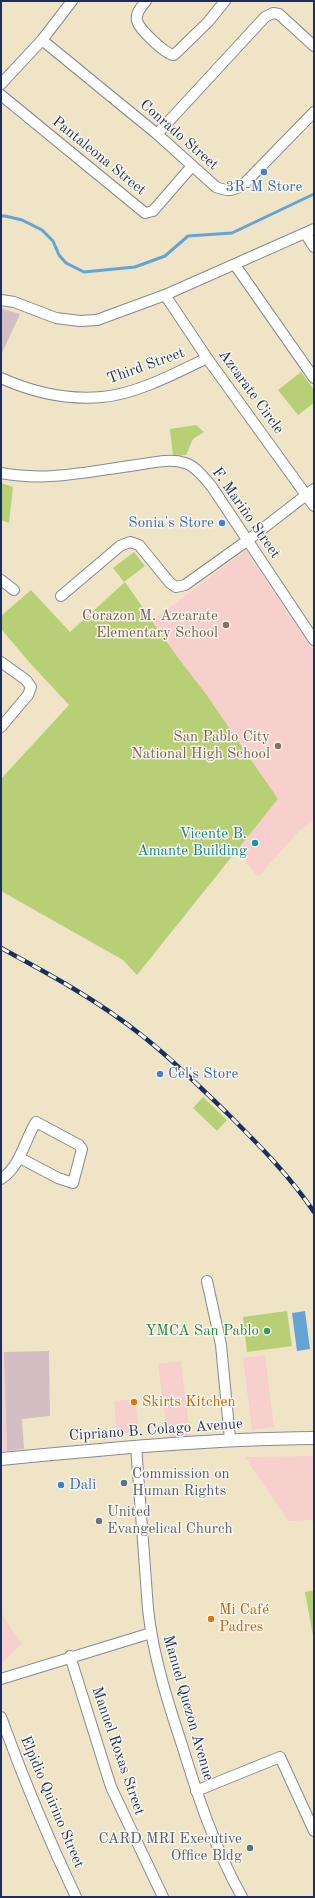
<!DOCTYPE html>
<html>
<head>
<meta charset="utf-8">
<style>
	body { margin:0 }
	#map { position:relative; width:315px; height:1898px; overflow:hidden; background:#efe4c6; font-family:"Old Standard TT",serif }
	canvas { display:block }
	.frame { position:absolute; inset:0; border:2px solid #1b2f5e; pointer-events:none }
</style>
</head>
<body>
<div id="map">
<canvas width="315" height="1898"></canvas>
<div class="frame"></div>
</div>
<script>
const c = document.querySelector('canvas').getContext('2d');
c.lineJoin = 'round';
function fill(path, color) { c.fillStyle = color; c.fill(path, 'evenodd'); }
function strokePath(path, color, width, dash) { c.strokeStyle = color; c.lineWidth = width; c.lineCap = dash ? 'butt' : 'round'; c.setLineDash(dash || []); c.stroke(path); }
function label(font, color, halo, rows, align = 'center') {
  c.font = font + ' "Old Standard TT",serif'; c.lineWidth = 3; c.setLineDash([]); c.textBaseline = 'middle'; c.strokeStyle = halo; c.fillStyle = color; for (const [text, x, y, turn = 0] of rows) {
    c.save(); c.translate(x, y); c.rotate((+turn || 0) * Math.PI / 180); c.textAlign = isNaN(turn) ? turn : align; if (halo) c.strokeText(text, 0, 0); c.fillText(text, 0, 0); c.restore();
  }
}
fill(new Path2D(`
	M246,550L314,651V821L299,831L258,877L236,850L278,799L206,694L179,659L153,620Z
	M4,1352L7,1451H1V1353Z
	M265,1355L274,1427L252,1430L243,1358Z
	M181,1361L190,1436L168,1439L158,1364Z
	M135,1399L139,1431L117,1434L114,1401Z
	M314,1456V1527L312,1520L288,1521L245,1457Z
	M1,1613L22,1644L1,1663Z`), '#f7d0cd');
fill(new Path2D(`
	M1,308L20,314L1,355Z
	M49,1351L50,1416L22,1419L24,1449L7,1451L4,1352Z`), '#d2bec3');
fill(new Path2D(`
	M301,372L314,390V403L298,415L278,390Z
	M196,425L204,432L193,439L186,455L173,456L170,429Z
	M1,483L13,487L9,523L1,520Z
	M134,552L145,566L124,582L113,568Z
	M125,582L179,659L206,694L278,799L137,975L123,960L1,891V779L69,705L30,663L1,629V616L31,590L70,632Z
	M203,1097L227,1120L217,1131L193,1108Z
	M287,1311L292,1346L247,1352L243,1317Z
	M314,1590V1641L305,1592Z`), '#b7d076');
fill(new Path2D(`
	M305,1311L310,1349L297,1351L292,1313Z`), '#63a3d6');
strokePath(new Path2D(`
	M1,216H5L22,220L42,230L53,241L59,255L66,263L84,272L135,267L165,256L188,236L232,233L314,194`), '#63a3d6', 3);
const minor = new Path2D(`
	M146,1C142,6 135,13 137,21C140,30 165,54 174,55L208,22L225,1
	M42,40L157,134L216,187C229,192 234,191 245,183L314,112
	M1,84L42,40L72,1
	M1,95L145,213L153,211L192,166
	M157,134L265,17L273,13L279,14L314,46
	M305,233L314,247
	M235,265L314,378
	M165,295L207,358L314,506
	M1,300L14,302L56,318L80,321L97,320L165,295L314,229
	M1,378C32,392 68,400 102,397C137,394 176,373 207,358
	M1,473C48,482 90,471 137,465C151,463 170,458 185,463C196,466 205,479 212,487L314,640
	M1,580L14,590
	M61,596L120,546L130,542L139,545L170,583L176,587L185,585L248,540L314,489
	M1,662L26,680L31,687L28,695L1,727
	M1,1179C21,1166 24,1141 36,1122L79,1145L82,1149L73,1183L58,1178L20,1158
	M207,1281L221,1345L230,1439
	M136,1446L148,1609C153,1655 167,1700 182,1745C198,1797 215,1849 242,1897
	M70,1656L111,1787L163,1897
	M1,1679L151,1633
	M1,1717C23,1778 48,1838 76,1897
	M196,1791L280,1757L314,1831`);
const major = new Path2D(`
	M1,1459C105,1449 209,1439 314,1438`);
strokePath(minor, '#858a92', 12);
strokePath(major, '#858a92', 14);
strokePath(minor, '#fff', 10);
strokePath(major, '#fff', 12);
const rail = new Path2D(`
	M1,948C49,974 97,1000 140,1034C171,1058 200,1087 228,1114C259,1145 289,1175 314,1212`);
strokePath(rail, '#1b2f5e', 4.5);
strokePath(rail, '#fbf7ec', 3, [9]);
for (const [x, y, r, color] of [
	[264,172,4,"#3f7fe0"],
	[222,523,4,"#3f7fe0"],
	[226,625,4,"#8d6e63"],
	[278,746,4,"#8d6e63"],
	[255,843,4,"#0f9aa8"],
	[160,1074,4,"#3f7fe0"],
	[267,1331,4,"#2e9e5b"],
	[134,1402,4,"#e8710a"],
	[124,1483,4,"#5c6f8a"],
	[61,1485,4,"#3f7fe0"],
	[99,1521,4,"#6b7280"],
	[211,1619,4,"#e8710a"],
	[250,1848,4,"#5c6f8a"]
]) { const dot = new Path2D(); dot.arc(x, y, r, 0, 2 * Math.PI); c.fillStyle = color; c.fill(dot); strokePath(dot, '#fbf7ec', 1.5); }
label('15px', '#1b2f5e', '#fbf7ec', [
	["Conrado Street",179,135,41],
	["Pantaleona Street",99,156,39],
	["Third Street",146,366,-20],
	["Azcarate Circle",251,392,54],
	["F. Mariño Street",246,513,55],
	["Cipriano B. Colago Avenue",156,1430,-4],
	["Manuel Quezon Avenue",188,1708,74],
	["Manuel Roxas Street",118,1751,71],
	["Elpidio Quirino Street",52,1802,67]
]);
label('15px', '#366cbe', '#fbf7ec', [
	["3R-M Store",264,187,"center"],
	["Sonia's Store",214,523,"right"],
	["Cel's Store",168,1074],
	["Dali",69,1485]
], 'left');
label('15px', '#785e54', '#fbf7ec', [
	["Corazon M. Azcarate",218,616],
	["Elementary School",218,633],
	["San Pablo City",270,737],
	["National High School",270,754]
], 'right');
label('15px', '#0d838f', '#fbf7ec', [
	["Vicente B.",247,834],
	["Amante Building",247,851]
], 'right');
label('15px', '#27864d', '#fbf7ec', [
	["YMCA San Pablo",259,1331]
], 'right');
label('15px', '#c56008', '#fbf7ec', [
	["Skirts Kitchen",142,1402],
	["Mi Café",219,1610],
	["Padres",219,1627]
], 'left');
label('15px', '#4e5e75', '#fbf7ec', [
	["Commission on",132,1474],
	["Human Rights",132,1491],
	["CARD MRI Executive",242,1839,"right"],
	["Office Bldg",242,1856,"right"]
], 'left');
label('15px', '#5b616d', '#fbf7ec', [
	["United",107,1512],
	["Evangelical Church",107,1529]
], 'left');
</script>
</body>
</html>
